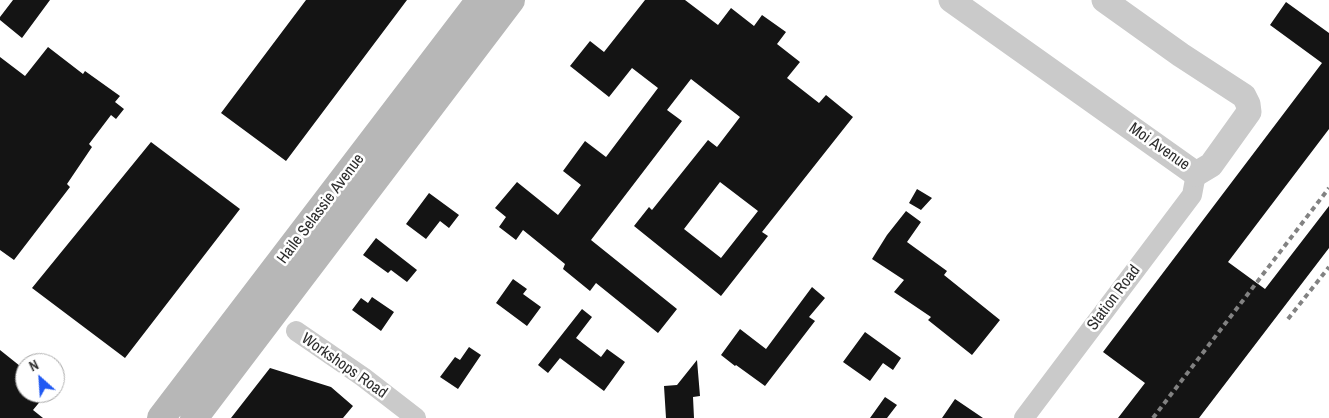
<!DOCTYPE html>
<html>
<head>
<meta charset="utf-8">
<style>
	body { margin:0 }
	#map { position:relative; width:1329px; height:418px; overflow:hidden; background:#fff; font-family:"Archivo Narrow",sans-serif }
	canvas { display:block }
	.north { position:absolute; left:15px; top:353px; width:50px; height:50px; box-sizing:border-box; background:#fff; border:1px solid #ababab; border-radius:50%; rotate:334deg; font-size:14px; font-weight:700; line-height:20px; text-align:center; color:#2d2d2d }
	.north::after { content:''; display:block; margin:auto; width:18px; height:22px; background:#2059f3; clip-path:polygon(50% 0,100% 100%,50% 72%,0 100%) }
</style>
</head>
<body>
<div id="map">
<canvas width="1329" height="418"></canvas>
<div class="north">N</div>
</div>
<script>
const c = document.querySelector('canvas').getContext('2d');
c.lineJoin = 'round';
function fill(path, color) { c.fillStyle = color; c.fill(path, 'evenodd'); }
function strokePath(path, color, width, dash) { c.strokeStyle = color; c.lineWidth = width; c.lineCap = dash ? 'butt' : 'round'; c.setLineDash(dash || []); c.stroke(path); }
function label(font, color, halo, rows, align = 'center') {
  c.font = font + ' "Archivo Narrow",sans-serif'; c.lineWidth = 5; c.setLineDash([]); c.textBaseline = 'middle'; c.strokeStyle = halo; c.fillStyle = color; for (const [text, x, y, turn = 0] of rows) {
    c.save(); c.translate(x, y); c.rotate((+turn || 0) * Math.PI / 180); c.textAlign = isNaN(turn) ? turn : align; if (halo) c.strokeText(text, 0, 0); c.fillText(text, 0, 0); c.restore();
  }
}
fill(new Path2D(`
	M13,0H50L22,38L0,20V17Z
	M306,0H407L286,161L221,113Z
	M645,0H685L718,25L731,8L754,26L762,15L786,32L777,44L800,62L787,78L819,103L826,95L853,117L762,232L768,236L721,296L634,226L649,207L652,210L708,140L717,147L740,117L691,79L667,110L682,121L591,240L677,309L658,333L596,283L590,291L563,269L565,264L523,230L516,240L499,227L506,217L495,208L517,182L558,215L581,185L563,171L585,141L606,157L658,88L632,68L609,97L570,66L590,41L604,52ZM720,182L758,211L721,258L684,229Z
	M1286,2L1329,33V129L1228,262L1265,289L1329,206V248L1199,418H1118L1145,383L1103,352L1322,63L1270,25Z
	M48,47L83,74L85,71L120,96L115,102L124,109L116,119L111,115L89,144L92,147L67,184L70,187L14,260L0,250V57L25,76Z
	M151,142L240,209L125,358L32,288Z
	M917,189L932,198L921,210L909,203Z
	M429,193L459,215L449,228L440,221L426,239L406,224Z
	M906,211L921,222L907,242L947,271L944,275L1000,320L972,355L928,320L931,317L894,292L904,280L872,259L887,235Z
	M376,238L417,270L407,282L391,270L388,273L363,255Z
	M513,279L527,289L523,294L541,307L527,326L496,303Z
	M812,287L825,298L809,317L815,321L765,386L736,365L735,366L721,355L740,329L766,349Z
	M372,297L394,312L381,331L352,310L361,298L368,303Z
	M582,309L592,317L576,338L601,357L607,349L625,362L604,391L560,358L548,373L538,365Z
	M865,332L901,358L893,370L883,363L870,381L843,362Z
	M469,347L481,355L458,389L440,377L455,357L460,360Z
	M0,350L25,370V393H47L33,410L43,418H0Z
	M697,360L700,396L693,397L694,418H666L664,386L677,385Z
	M270,368L331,387L353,406L343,418H231Z
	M885,397L897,405L887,418H870Z
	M955,399L983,418H942Z`), '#141414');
strokePath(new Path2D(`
	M296,331L363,377L416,418
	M1024,418L1192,195L1196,174`), '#cacaca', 20);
strokePath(new Path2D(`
	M951,0L1196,174L1211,165L1249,112L1248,104L1244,96L1181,55L1104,0`), '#cacaca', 25);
strokePath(new Path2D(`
	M161,418L480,0
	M194,418L511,0`), '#b7b7b7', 28);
strokePath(new Path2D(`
	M1288,319L1329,267
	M1153,418L1329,188`), '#828282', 4, [5, 4]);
label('16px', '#2d2d2d', '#fff', [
	["Moi Avenue",1159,147,35],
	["Haile Selassie Avenue",321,209,-53],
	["Station Road",1114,298,-53],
	["Workshops Road",344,366,35]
]);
</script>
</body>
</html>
